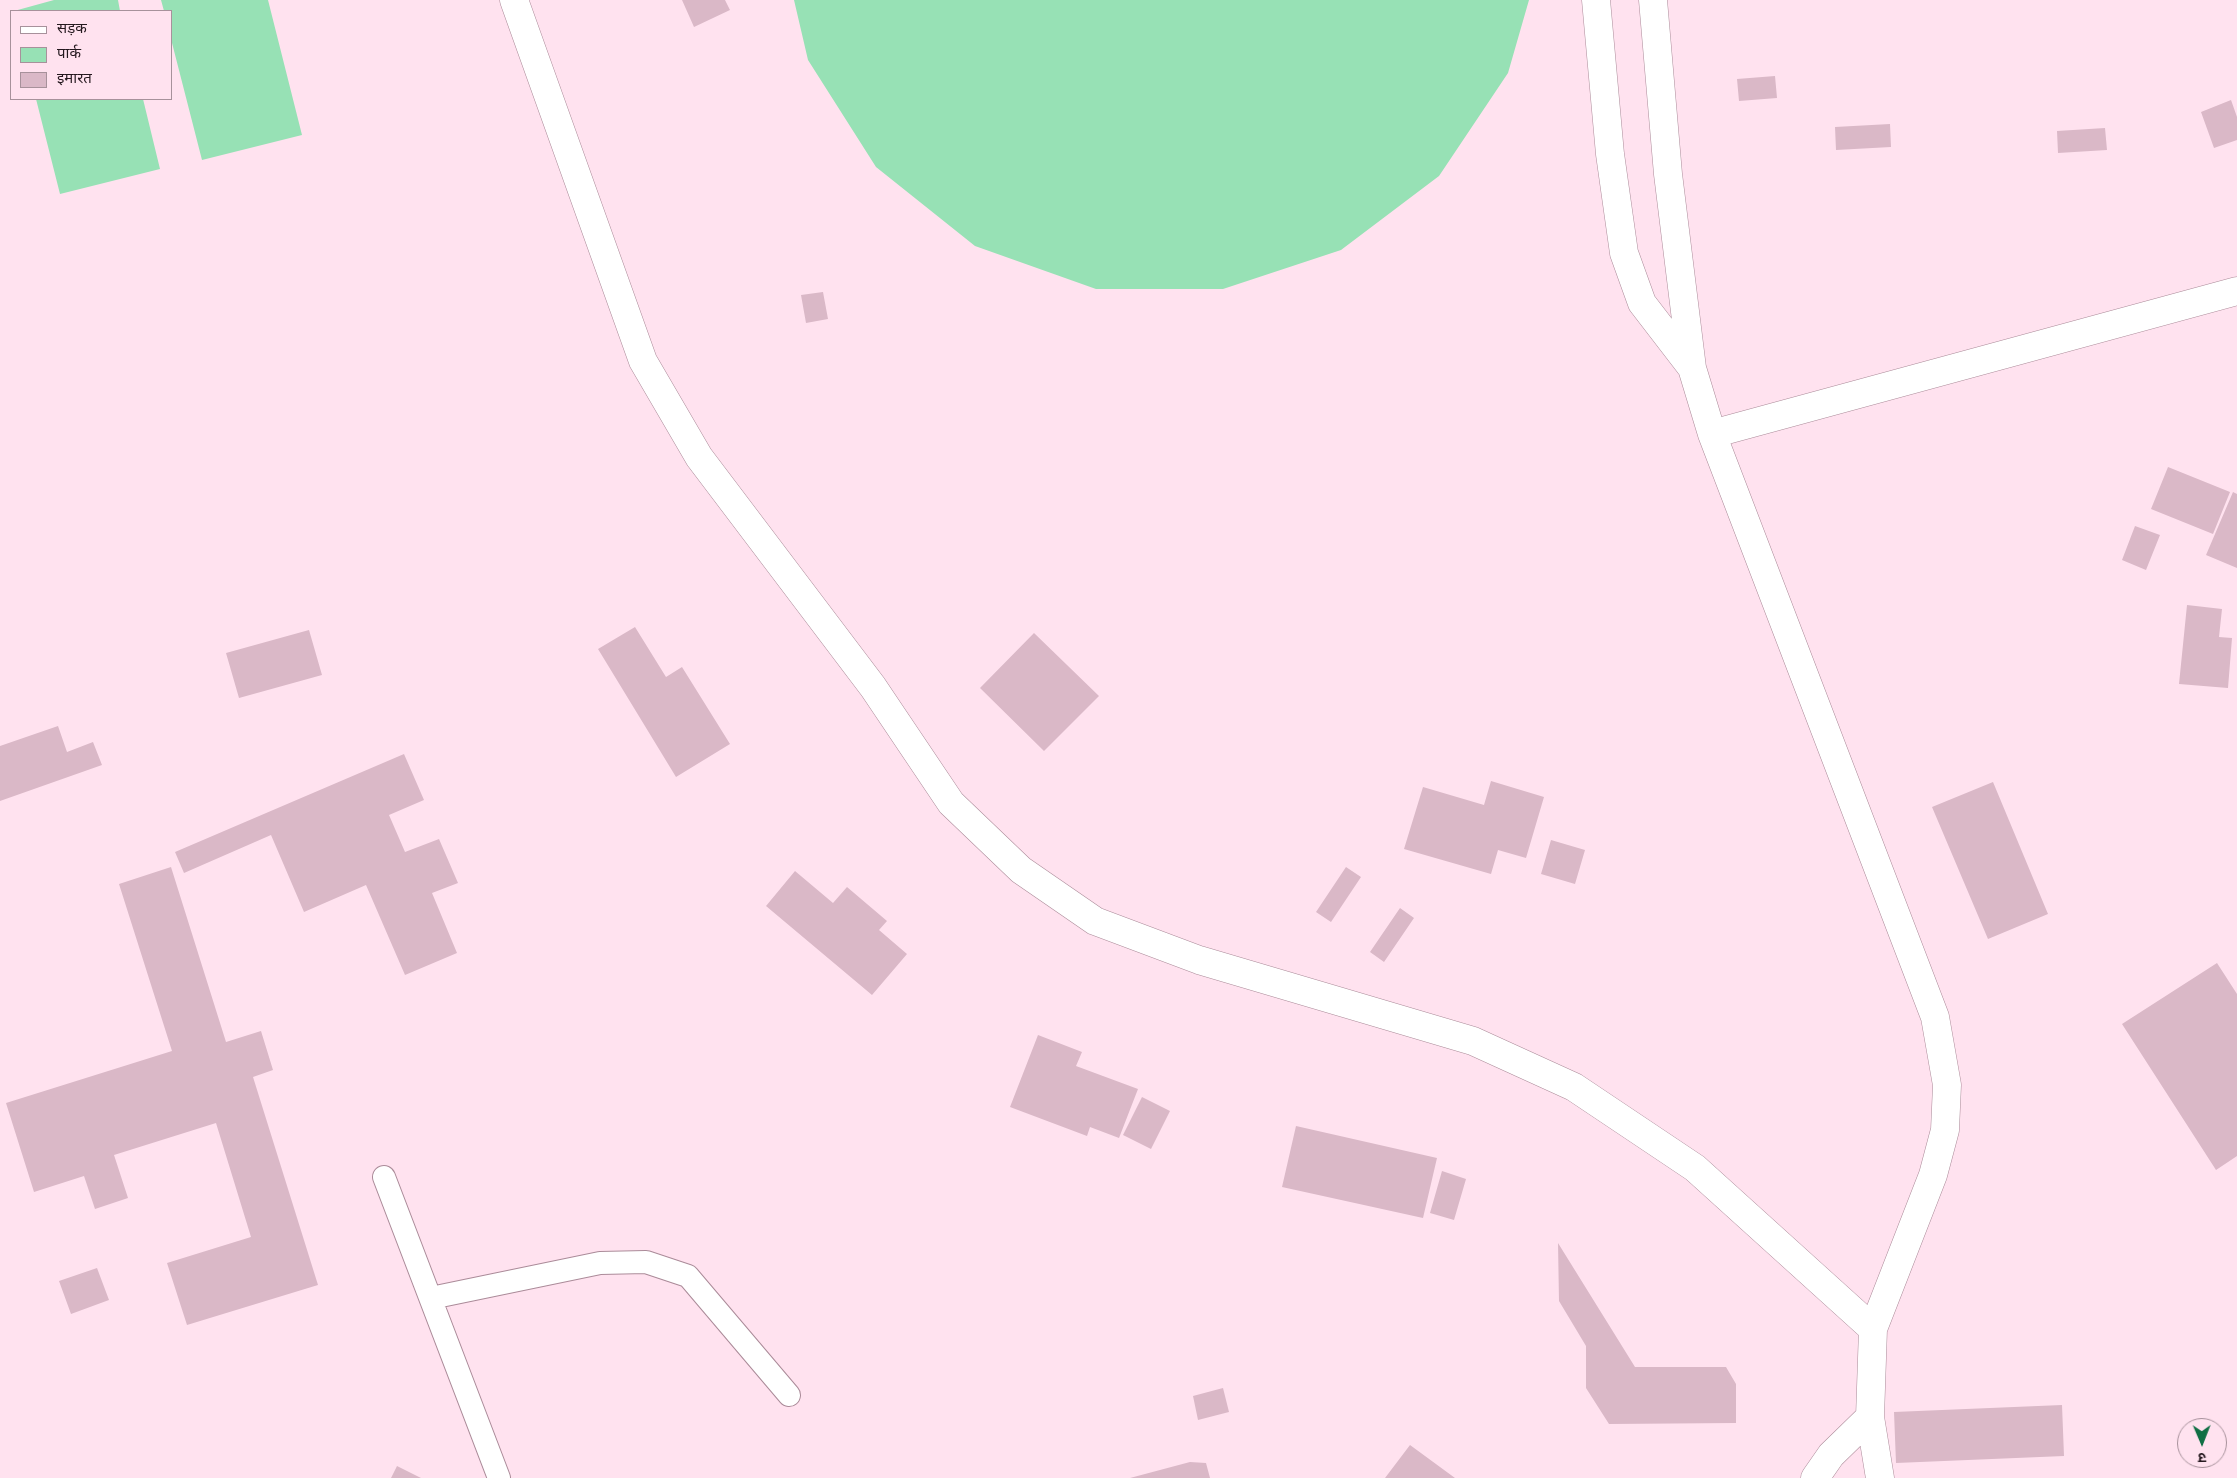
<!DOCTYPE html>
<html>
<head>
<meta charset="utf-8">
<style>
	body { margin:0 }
	#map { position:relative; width:2237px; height:1478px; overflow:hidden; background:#ffe2ef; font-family:"Alegreya Sans","Noto Sans Devanagari",sans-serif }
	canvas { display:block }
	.legend { position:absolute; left:10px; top:10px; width:162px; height:90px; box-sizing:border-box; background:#ffe2ef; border:1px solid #a7919b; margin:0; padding:6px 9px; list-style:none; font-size:15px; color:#24181e }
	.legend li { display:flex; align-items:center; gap:10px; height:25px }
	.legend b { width:25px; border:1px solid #a7919b }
	.north { position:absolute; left:2177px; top:1418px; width:50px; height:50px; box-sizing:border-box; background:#ffe2ef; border:1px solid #a7919b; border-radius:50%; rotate:179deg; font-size:14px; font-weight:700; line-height:20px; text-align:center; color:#24181e }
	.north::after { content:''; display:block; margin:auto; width:18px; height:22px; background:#106f44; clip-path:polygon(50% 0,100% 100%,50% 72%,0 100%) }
</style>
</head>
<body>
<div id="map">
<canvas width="2237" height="1478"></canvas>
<ul class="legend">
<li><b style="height:6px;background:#fff"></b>सड़क</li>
<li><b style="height:14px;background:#97e1b5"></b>पार्क</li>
<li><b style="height:14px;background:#dab8c7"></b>इमारत</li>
</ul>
<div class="north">उ</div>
</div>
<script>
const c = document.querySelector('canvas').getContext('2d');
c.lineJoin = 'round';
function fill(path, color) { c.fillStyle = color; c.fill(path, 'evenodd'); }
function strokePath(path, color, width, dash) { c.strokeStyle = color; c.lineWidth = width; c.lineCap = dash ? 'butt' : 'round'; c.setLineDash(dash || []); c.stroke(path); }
fill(new Path2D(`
	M54,0H118L120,11H14Z
	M161,0H268L302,135L202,160L171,39V11H164Z
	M794,0H1529L1508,73L1439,176L1341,250L1223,289H1096L975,246L876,167L808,60Z
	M36,99H143L160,169L60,194Z`), '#97e1b5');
fill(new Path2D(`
	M682,0H725L730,10L694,27Z
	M1775,76L1777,98L1739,101L1737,79Z
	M2231,100L2237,117V140L2214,148L2201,112Z
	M1890,124L1891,147L1836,150L1835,127Z
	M2105,128L2107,150L2058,153L2057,131Z
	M823,292L828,319L806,323L801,295Z
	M2168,467L2230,492L2213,534L2151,509Z
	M2233,492L2237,494V568L2206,555Z
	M2135,526L2160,535L2146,570L2122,560Z
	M2187,605L2222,609L2219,637L2232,638L2228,688L2179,684Z
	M635,627L666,677L682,667L730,744L676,777L598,649Z
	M309,630L322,675L239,698L226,653Z
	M1034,633L1099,696L1044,751L980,688Z
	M58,726L67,752L93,742L102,765L0,801V746Z
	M404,754L424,800L389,815L405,852L439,839L458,883L432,893L457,953L405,975L366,885L304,912L271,835L184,873L175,852Z
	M1491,781L1544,797L1526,858L1498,850L1491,874L1404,849L1423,787L1484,805Z
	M1993,782L2048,914L1988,939L1932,807Z
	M1551,840L1585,850L1575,884L1541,874Z
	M171,867L226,1042L261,1031L273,1070L253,1077L318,1285L187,1325L167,1263L251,1237L216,1123L114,1155L128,1198L95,1209L84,1176L34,1192L6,1103L172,1051L119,884Z
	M1346,867L1361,877L1331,922L1316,912Z
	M795,871L833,903L847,887L887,921L879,930L907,954L872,995L766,906Z
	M1400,908L1414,918L1384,962L1370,952Z
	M2217,963L2237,994V1156L2216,1170L2122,1024Z
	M1038,1035L1082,1052L1076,1066L1138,1089L1119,1138L1090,1127L1087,1136L1010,1107Z
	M1142,1097L1170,1111L1151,1149L1123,1135Z
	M1296,1126L1437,1158L1423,1218L1282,1187Z
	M1442,1171L1466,1179L1454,1220L1430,1213Z
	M1558,1243L1635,1367H1726L1736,1384V1423L1609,1424L1586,1388V1346L1559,1301Z
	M97,1268L109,1300L71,1314L59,1281Z
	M1223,1388L1229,1412L1198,1420L1193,1396Z
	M2062,1405L2064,1456L1896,1463L1894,1412Z
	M1410,1445L1455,1478H1385Z
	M1190,1462L1206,1463L1210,1478H1130Z
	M397,1466L421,1478H391Z`), '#dab8c7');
const service = new Path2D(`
	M384,1177L499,1478
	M431,1298L600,1263L646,1262L688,1276L789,1395`);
const minor = new Path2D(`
	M514,0L643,361L699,457L873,687L951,803L1021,870L1095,921L1199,960L1473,1041L1574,1087L1695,1168L1873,1329
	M1596,0L1610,154L1624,253L1642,303L1692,368
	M1653,0L1668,174L1692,368L1712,434L1935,1017L1947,1085L1945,1130L1933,1175L1873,1329L1870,1417L1880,1478
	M1712,434L2237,291
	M1815,1478L1831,1455L1870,1417`);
strokePath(service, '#ab8b99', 24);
strokePath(minor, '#ab8b99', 29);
strokePath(service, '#fff', 22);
strokePath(minor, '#fff', 28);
</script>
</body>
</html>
